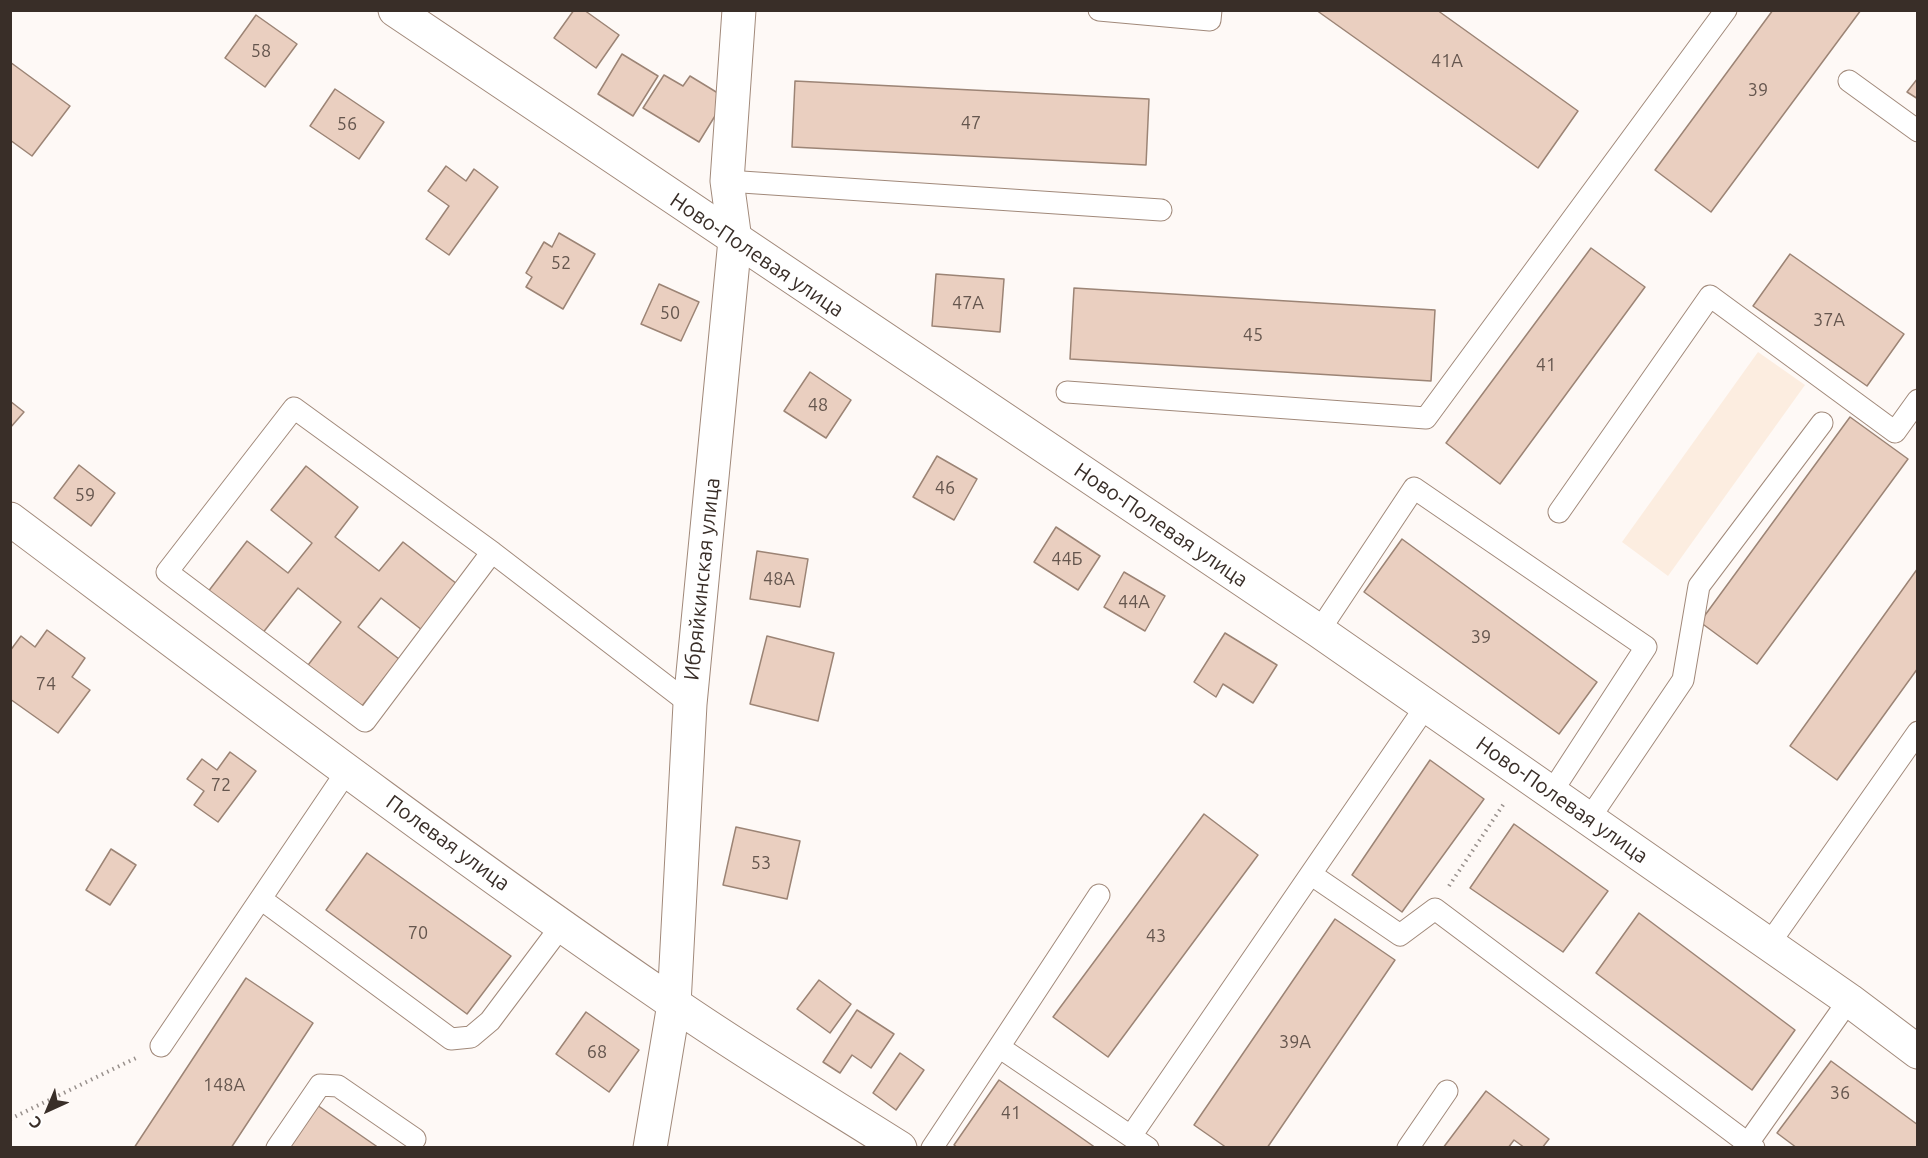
<!DOCTYPE html>
<html>
<head>
<meta charset="utf-8">
<style>
	body { margin:0 }
	#map { position:relative; width:1928px; height:1158px; overflow:hidden; background:#fef9f6; font-family:Ubuntu,sans-serif }
	canvas { display:block }
	.frame { position:absolute; inset:0; border:12px solid #392e28; pointer-events:none }
	.north { position:absolute; left:18px; top:1080px; width:60px; height:60px; -webkit-text-stroke:4px #fff; paint-order:stroke; rotate:224deg; font-size:16px; font-weight:700; line-height:24px; text-align:center; color:#392e28 }
	.north::after { content:''; display:block; margin:auto; width:21px; height:27px; background:#392e28; clip-path:polygon(50% 0,100% 100%,50% 72%,0 100%) }
</style>
</head>
<body>
<div id="map">
<canvas width="1928" height="1158"></canvas>
<div class="frame"></div>
<div class="north">С</div>
</div>
<script>
const c = document.querySelector('canvas').getContext('2d');
c.lineJoin = 'round';
function fill(path, color) { c.fillStyle = color; c.fill(path, 'evenodd'); }
function strokePath(path, color, width, dash) { c.strokeStyle = color; c.lineWidth = width; c.lineCap = dash ? 'butt' : 'round'; c.setLineDash(dash || []); c.stroke(path); }
function label(font, color, halo, rows, align = 'center') {
  c.font = font + ' Ubuntu,sans-serif'; c.lineWidth = 4.5; c.setLineDash([]); c.textBaseline = 'middle'; c.strokeStyle = halo; c.fillStyle = color; for (const [text, x, y, turn = 0] of rows) {
    c.save(); c.translate(x, y); c.rotate((+turn || 0) * Math.PI / 180); c.textAlign = isNaN(turn) ? turn : align; if (halo) c.strokeText(text, 0, 0); c.fillText(text, 0, 0); c.restore();
  }
}
fill(new Path2D(`
	M1758,352L1805,385L1668,576L1622,542Z`), '#fcede0');
const building = new Path2D(`
	M574,10H584L619,35L596,68L554,38Z
	M1316,10H1437L1578,111L1538,168Z
	M1773,10H1861L1711,212L1655,170Z
	M256,15L297,44L265,87L225,58Z
	M622,54L658,76L633,116L598,94Z
	M10,62L70,106L32,156L10,140Z
	M664,75L683,86L690,76L726,98L699,142L643,108Z
	M1918,78V99L1907,92Z
	M795,81L1149,99L1146,165L792,147Z
	M335,89L384,122L359,159L310,126Z
	M446,166L466,181L474,169L498,187L449,255L426,239L449,206L428,191Z
	M559,233L595,254L563,309L526,287L532,277L526,273L544,242L552,247Z
	M1591,248L1645,287L1500,484L1446,443Z
	M1790,254L1904,334L1867,386L1753,306Z
	M936,274L1004,279L1000,332L932,326Z
	M659,284L699,302L681,341L641,324Z
	M1074,288L1435,310L1431,381L1070,359Z
	M810,372L851,400L826,438L784,411Z
	M10,401L24,412L10,428Z
	M1850,417L1908,459L1757,664L1700,622Z
	M937,456L977,479L954,520L913,497Z
	M79,465L115,493L91,526L54,498Z
	M306,466L358,507L335,537L379,571L403,542L457,584L422,630L381,598L358,627L399,659L355,715L302,673L341,622L298,588L258,639L204,597L247,541L288,573L312,543L271,510Z
	M1056,527L1100,556L1078,590L1034,562Z
	M1402,539L1597,682L1559,734L1364,592Z
	M757,551L808,559L800,607L750,599Z
	M1918,568V668L1837,780L1790,746Z
	M1124,572L1165,596L1145,631L1104,607Z
	M47,630L85,658L72,677L90,690L58,733L10,699V651L21,636L35,647Z
	M1225,633L1277,665L1253,703L1223,684L1216,697L1194,682Z
	M767,636L834,653L818,721L750,704Z
	M230,752L256,771L218,822L194,805L204,791L187,779L202,759L217,770Z
	M1430,760L1484,799L1402,912L1352,875Z
	M1204,814L1258,855L1108,1057L1053,1017Z
	M1514,824L1608,891L1563,952L1470,888Z
	M736,827L800,841L787,899L723,885Z
	M111,849L136,865L110,905L86,890Z
	M367,853L511,956L467,1014L326,910Z
	M1639,913L1795,1030L1752,1090L1596,973Z
	M1335,919L1395,960L1267,1148H1227L1194,1125Z
	M246,978L313,1023L231,1148H134Z
	M819,980L851,1004L830,1033L797,1009Z
	M857,1010L894,1034L871,1068L852,1055L840,1073L823,1062Z
	M586,1012L639,1050L609,1092L556,1054Z
	M900,1053L924,1070L896,1110L873,1093Z
	M1831,1061L1918,1125V1148H1797L1777,1133Z
	M999,1080L1096,1148H958L954,1145Z
	M1486,1091L1549,1139L1542,1148H1525L1514,1140L1508,1148H1443Z
	M317,1105L379,1148H288Z`);
fill(building, '#eacfc0');
strokePath(building, '#9c8475', 1.5);
const service = new Path2D(`
	M1099,10L1210,20L1211,10
	M1849,81L1918,131
	M727,181L1161,210
	M1067,392L1426,418L1726,10
	M1559,512L1710,296L1895,432L1918,400
	M492,552L365,721L167,572L294,408L492,552L690,704
	M1319,631L1414,488L1646,647L1551,793
	M1589,819L1683,680L1699,586L1822,423
	M1312,875L1400,935L1435,909L1754,1148
	M261,899L451,1039L471,1037L490,1021L562,925
	M1769,944L1918,732
	M161,1046L347,771
	M999,1047L1099,895
	M1131,1136L1426,706
	M1748,1143L1849,1000
	M277,1148L320,1085L338,1086L415,1139
	M932,1148L999,1047L1148,1148
	M1408,1148L1447,1091`);
const minor = new Path2D(`
	M395,10L1319,631L1849,1000L1918,1052
	M10,519C229,683 447,849 673,1003C747,1054 824,1100 900,1148`);
const tertiary = new Path2D(`
	M650,1148L674,1004L690,704L735,240L727,181L739,10`);
strokePath(service, '#a1897a', 23);
strokePath(minor, '#a1897a', 35);
strokePath(tertiary, '#a1897a', 35);
strokePath(new Path2D(`
	M1449,886L1505,802
	M10,1119L138,1057`), '#98908c', 4, [1.5, 4.5]);
strokePath(service, '#fff', 21);
strokePath(minor, '#fff', 33);
strokePath(tertiary, '#fff', 33);
label('18px', '#65564e', null, [
	["58",261,51],
	["41А",1447,61],
	["39",1758,90],
	["47",971,123],
	["56",347,124],
	["52",561,263],
	["47А",968,303],
	["50",670,313],
	["37А",1829,320],
	["45",1253,335],
	["41",1546,365],
	["48",818,405],
	["46",945,488],
	["59",85,495],
	["44Б",1067,559],
	["48А",779,579],
	["44А",1134,602],
	["39",1481,637],
	["74",46,684],
	["72",221,785],
	["53",761,863],
	["70",418,933],
	["43",1156,936],
	["39А",1295,1042],
	["68",597,1052],
	["148А",224,1085],
	["36",1840,1093],
	["41",1011,1113]
]);
label('21px', '#392e28', '#fff', [
	["Ново-Полевая улица",757,255,34],
	["Ново-Полевая улица",1161,525,34],
	["Ибряйкинская улица",702,579,-84],
	["Ново-Полевая улица",1562,800,35],
	["Полевая улица",448,843,36]
]);
</script>
</body>
</html>
